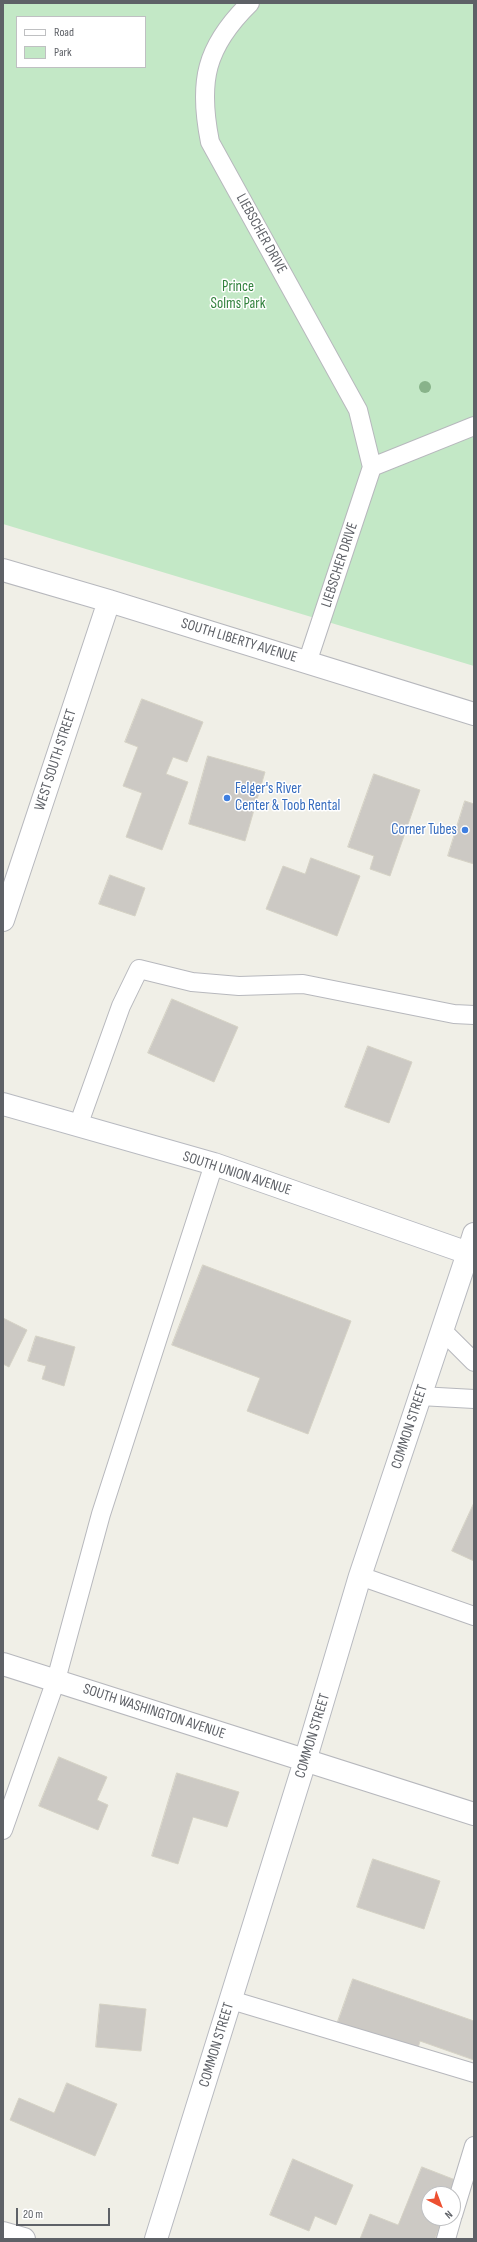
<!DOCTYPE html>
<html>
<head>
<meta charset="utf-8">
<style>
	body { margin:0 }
	#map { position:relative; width:477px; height:2242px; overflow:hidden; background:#f0efe7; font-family:"Sofia Sans Condensed",sans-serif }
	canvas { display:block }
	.frame { position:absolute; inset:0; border:4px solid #5e6167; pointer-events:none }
	.legend { position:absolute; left:16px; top:16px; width:130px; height:52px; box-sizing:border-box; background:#fff; border:1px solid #bfc0c2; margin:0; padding:5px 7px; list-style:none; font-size:12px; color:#5e6167 }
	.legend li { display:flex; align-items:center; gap:8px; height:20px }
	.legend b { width:20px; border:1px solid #bfc0c2 }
	.north { position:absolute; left:421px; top:2186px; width:40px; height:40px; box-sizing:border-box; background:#fff; border:1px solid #bfc0c2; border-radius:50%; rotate:138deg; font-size:11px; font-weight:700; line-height:16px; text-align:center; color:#5e6167 }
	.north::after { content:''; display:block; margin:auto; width:14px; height:18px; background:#ed5031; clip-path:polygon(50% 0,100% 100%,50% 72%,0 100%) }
	.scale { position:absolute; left:16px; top:2208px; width:94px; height:18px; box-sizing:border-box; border:2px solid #5e6167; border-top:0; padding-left:5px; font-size:12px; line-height:14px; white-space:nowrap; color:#5e6167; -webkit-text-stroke:3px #fff; paint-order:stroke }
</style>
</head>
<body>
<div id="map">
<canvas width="477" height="2242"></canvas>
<div class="frame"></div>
<ul class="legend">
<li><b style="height:5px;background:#fff"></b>Road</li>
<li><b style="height:11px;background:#c3e8c6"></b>Park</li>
</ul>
<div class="north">N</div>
<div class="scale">20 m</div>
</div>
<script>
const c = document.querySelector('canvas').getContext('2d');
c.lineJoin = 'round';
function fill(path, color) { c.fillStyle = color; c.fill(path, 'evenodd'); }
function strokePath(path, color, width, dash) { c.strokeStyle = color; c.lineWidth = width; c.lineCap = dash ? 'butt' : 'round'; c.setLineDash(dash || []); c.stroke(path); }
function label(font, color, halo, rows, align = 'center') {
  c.font = font + ' "Sofia Sans Condensed",sans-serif'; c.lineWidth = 3; c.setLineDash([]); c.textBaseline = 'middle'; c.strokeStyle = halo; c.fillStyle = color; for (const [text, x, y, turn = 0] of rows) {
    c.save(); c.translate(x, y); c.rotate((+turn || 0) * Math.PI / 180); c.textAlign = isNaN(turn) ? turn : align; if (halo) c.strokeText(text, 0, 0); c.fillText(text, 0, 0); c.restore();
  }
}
fill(new Path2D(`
	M3,3H474V666L3,524ZM17,17H145V67H17Z`), '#c3e8c6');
const building = new Path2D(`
	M142,699L203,722L187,762L173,757L166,774L188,782L162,850L126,837L142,793L123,786L138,747L125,742Z
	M208,756L265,772L245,841L189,824Z
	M374,774L420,790L390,876L370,869L374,856L348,847Z
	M465,801L474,804V864L448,856Z
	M311,858L360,876L337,936L266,909L283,866L305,874Z
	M110,875L145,888L135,916L99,904Z
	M172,999L238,1027L214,1082L148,1053Z
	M368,1046L412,1062L389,1123L345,1107Z
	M203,1265L351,1321L308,1434L247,1411L260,1378L172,1345Z
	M3,1318L27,1330L9,1367L3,1364Z
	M36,1336L75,1347L64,1386L42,1379L46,1366L28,1361Z
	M474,1503V1561L452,1551Z
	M59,1757L107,1777L97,1800L108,1805L98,1830L39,1806Z
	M177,1773L239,1792L227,1827L193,1817L178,1864L152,1856Z
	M373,1859L440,1881L424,1929L357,1907Z
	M353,1979L474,2021V2060L420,2041L416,2055L336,2027Z
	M100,2004L146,2009L141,2051L96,2047Z
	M67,2083L117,2104L95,2156L10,2120L19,2098L54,2113Z
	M293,2159L353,2185L336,2225L315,2216L309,2231L270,2215Z
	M422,2167L458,2181L453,2194H429V2218H443L435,2239H360L370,2214L398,2225Z`);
fill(building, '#ccc9c4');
strokePath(building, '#d5d2c5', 1);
const service = new Path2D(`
	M250,3C205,47 198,82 210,142L358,410L372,467L474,426
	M307,663L372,467
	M78,1126L121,1006L139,969L192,982L239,986L303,984L454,1014L474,1015
	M442,1330L474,1362
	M420,1396L474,1399
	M360,1576L474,1616
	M3,1830L56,1680L101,1514L214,1164
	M231,2000L474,2073
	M453,2215L474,2146
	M446,2239L452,2218`);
const minor = new Path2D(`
	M3,570L109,601L474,714
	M3,920L109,601
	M3,1664L474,1814
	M3,2233L24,2239`);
const tertiary = new Path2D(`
	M474,1234L468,1253L474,1255`);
const secondary = new Path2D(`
	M3,1104L214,1164L468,1253L360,1576L305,1761L156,2239`);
strokePath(service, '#b7b8bd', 20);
strokePath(minor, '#b7b8bd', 24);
strokePath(tertiary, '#b7b8bd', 24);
strokePath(secondary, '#b8bac0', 24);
strokePath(service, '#fff', 18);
strokePath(minor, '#fff', 22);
strokePath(tertiary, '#fff', 22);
strokePath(secondary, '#fff', 22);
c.fillStyle = '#88b38a';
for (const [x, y] of [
	[425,387]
]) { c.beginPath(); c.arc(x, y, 6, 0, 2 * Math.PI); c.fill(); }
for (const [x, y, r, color] of [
	[227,798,4,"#3f7fe0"],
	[465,830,4,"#3f7fe0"]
]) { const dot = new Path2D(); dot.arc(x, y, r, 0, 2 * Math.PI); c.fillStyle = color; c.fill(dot); strokePath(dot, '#fff', 1.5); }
label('15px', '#5e6167', '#fff', [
	["LIEBSCHER DRIVE",261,234,61],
	["LIEBSCHER DRIVE",340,565,-72],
	["SOUTH LIBERTY AVENUE",239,641,17],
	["WEST SOUTH STREET",56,760,-72],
	["SOUTH UNION AVENUE",237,1174,18],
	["COMMON STREET",410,1427,-72],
	["SOUTH WASHINGTON AVENUE",154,1712,18],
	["COMMON STREET",313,1736,-73],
	["COMMON STREET",217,2045,-73]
]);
label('15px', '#32823d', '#fff', [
	["Prince",238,287],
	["Solms Park",238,304]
]);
label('15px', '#366cbe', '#fff', [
	["Felger's River",235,789],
	["Center & Toob Rental",235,806],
	["Corner Tubes",457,830,"right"]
], 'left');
</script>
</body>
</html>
